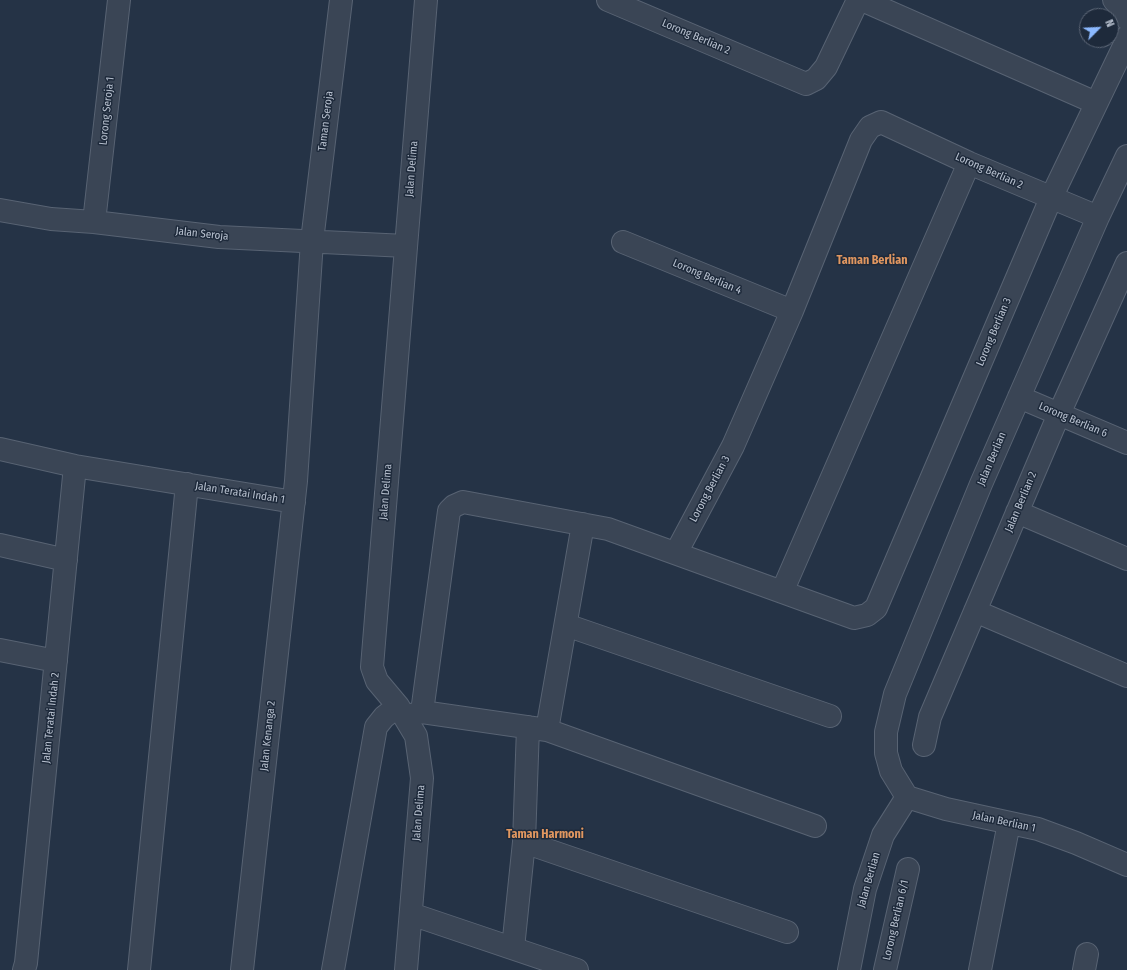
<!DOCTYPE html>
<html>
<head>
<meta charset="utf-8">
<style>
	body { margin:0 }
	#map { position:relative; width:1127px; height:970px; overflow:hidden; background:#253346; font-family:"Fira Sans Condensed",sans-serif }
	canvas { display:block }
	.north { position:absolute; left:1079px; top:8px; width:40px; height:40px; box-sizing:border-box; background:#1e2a3b; border:1px solid #5c6676; border-radius:50%; rotate:66deg; font-size:11px; font-weight:700; line-height:16px; text-align:center; color:#b8c1cf }
	.north::after { content:''; display:block; margin:auto; width:14px; height:18px; background:#8cb9ff; clip-path:polygon(50% 0,100% 100%,50% 72%,0 100%) }
</style>
</head>
<body>
<div id="map">
<canvas width="1127" height="970"></canvas>
<div class="north">N</div>
</div>
<script>
const c = document.querySelector('canvas').getContext('2d');
c.lineJoin = 'round';
function strokePath(path, color, width, dash) { c.strokeStyle = color; c.lineWidth = width; c.lineCap = dash ? 'butt' : 'round'; c.setLineDash(dash || []); c.stroke(path); }
function label(font, color, halo, rows, align = 'center') {
  c.font = font + ' "Fira Sans Condensed",sans-serif'; c.lineWidth = 3; c.setLineDash([]); c.textBaseline = 'middle'; c.strokeStyle = halo; c.fillStyle = color; for (const [text, x, y, turn = 0] of rows) {
    c.save(); c.translate(x, y); c.rotate((+turn || 0) * Math.PI / 180); c.textAlign = isNaN(turn) ? turn : align; if (halo) c.strokeText(text, 0, 0); c.fillText(text, 0, 0); c.restore();
  }
}
const minor = new Path2D(`
	M608,0L806,84L816,79L826,67L858,0
	M862,0L1096,103
	M1114,0L1124,11L1127,19
	M1127,156L1098,217L981,484L895,694L886,732V753L891,771L907,797L946,809L1038,829L1076,843L1127,865
	M0,210L51,219L94,222L219,237L406,246
	M94,222L119,0
	M623,242L792,311
	M1019,397L1127,443
	M0,449L75,466L294,502
	M1017,512L1127,559
	M0,545L66,560
	M676,553L733,446L792,311L861,140L870,127L881,122L969,163L1098,217
	M782,592L969,163
	M975,611L1127,676
	M566,625L830,716
	M0,650L56,661
	M422,712L449,511L454,506L463,502L608,529L854,618L867,615L876,608L1051,198L1126,42L1127,37
	M408,716L422,712L547,730L815,826
	M547,730L583,524
	M924,745L930,717L1059,414L1127,263
	M524,842L787,932
	M411,914L577,970
	M513,948L524,842L528,727
	M24,970L26,963L75,466
	M139,970L187,484
	M242,970L296,481L312,241L341,0
	M333,970L376,727L384,717L398,706
	M406,970L422,778L416,736L398,706L377,681L372,667L426,0
	M849,970L865,889L883,835L907,797
	M885,970L908,869
	M980,970L1009,823
	M1084,970L1087,954`);
strokePath(minor, '#586373', 24);
strokePath(minor, '#3a4555', 22);
label('11px', '#b8c1cf', '#1e2a3b', [
	["Lorong Berlian 2",696,37,23],
	["Lorong Seroja 1",107,111,-84],
	["Taman Seroja",326,121,-83],
	["Jalan Delima",412,169,-85],
	["Lorong Berlian 2",989,171,24],
	["Jalan Seroja",202,234,6],
	["Lorong Berlian 4",707,277,23],
	["Lorong Berlian 3",994,332,-67],
	["Lorong Berlian 6",1073,420,23],
	["Jalan Berlian",992,459,-67],
	["Lorong Berlian 3",710,489,-62],
	["Jalan Delima",386,492,-85],
	["Jalan Teratai Indah 1",240,493,9],
	["Jalan Berlian 2",1021,502,-67],
	["Jalan Teratai Indah 2",51,718,-84],
	["Jalan Kenanga 2",268,736,-84],
	["Jalan Delima",419,813,-85],
	["Jalan Berlian 1",1004,822,12],
	["Jalan Berlian",869,880,-74],
	["Lorong Berlian 6/1",896,920,-77]
]);
label('bold 12px', '#e19760', '#1e2a3b', [
	["Taman Berlian",872,261],
	["Taman Harmoni",545,835]
]);
</script>
</body>
</html>
